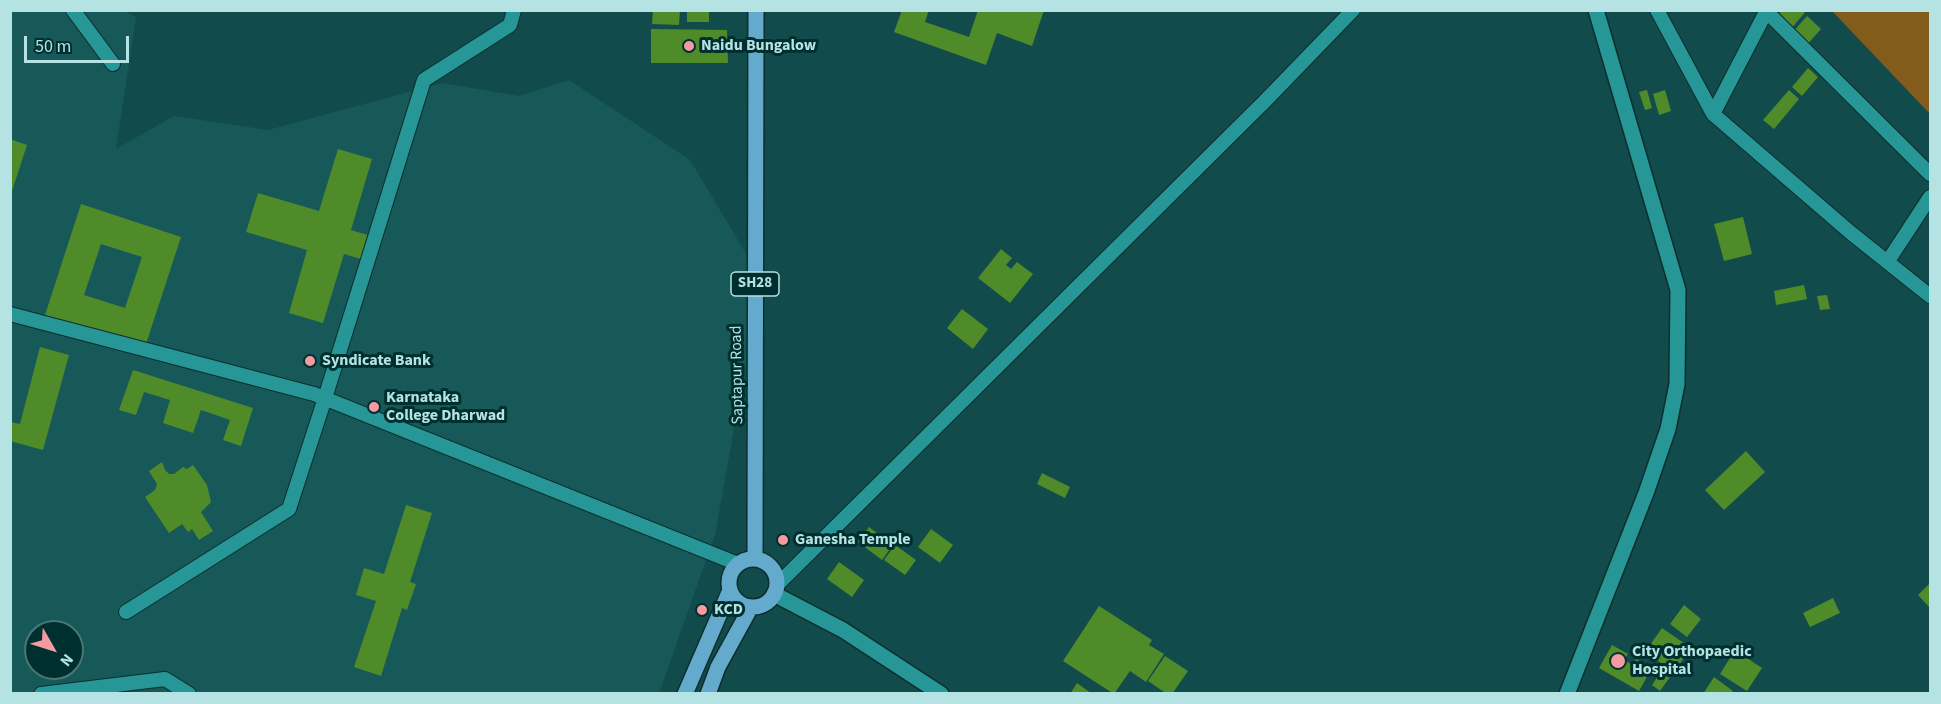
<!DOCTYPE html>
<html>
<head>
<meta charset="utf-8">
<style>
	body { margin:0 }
	#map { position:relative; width:1941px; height:704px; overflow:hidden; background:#124b4b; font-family:"Source Sans 3",sans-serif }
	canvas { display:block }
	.frame { position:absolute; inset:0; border:12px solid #b5e2e2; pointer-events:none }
	.north { position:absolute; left:24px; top:620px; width:60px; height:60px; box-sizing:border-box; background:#002f30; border:2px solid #487777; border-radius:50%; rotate:129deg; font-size:16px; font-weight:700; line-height:24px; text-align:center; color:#b5e2e2 }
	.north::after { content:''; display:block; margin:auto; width:21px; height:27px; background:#f49aa0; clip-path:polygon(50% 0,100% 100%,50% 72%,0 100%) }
	.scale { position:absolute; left:24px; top:36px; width:105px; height:27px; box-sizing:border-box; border:3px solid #b5e2e2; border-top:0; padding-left:8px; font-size:18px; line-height:21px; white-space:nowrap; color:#b5e2e2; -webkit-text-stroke:4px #002f30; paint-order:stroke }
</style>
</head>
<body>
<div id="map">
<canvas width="1941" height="704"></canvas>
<div class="frame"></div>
<div class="north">N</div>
<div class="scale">50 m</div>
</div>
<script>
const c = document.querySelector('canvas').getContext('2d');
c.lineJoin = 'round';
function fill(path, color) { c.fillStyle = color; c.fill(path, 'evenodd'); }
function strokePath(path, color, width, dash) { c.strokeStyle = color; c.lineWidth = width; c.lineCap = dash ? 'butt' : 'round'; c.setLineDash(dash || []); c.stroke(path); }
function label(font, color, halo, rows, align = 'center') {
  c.font = font + ' "Source Sans 3",sans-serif'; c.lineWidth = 6; c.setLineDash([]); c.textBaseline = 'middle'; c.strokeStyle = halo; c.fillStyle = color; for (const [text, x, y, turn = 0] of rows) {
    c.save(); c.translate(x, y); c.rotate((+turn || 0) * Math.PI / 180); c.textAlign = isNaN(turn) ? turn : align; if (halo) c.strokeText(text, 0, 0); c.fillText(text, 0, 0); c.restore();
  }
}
fill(new Path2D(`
	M123,10L136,17L116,149L174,116L268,130L442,83L519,96L569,80L690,160L761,279L715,535L659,693H11L10,11ZM36,632H72V668H36Z`), '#175959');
fill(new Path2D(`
	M1832,11H1930V114Z`), '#835b1b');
fill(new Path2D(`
	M653,10H680L679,25L652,24Z
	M687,10H709V22H687Z
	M902,10H929L925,22L969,37L978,10H1044L1032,46L997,33L986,65L894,32Z
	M1782,10H1807L1790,30L1776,18Z
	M1807,16L1821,29L1806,46L1792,33Z
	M651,29L727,30L728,63H651Z
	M1808,68L1818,77L1802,96L1792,87Z
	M1647,90L1652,108L1645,110L1639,92Z
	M1665,90L1671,111L1659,115L1653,94Z
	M1789,90L1799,99L1774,129L1763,120Z
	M10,139L27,145L11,194H10Z
	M338,149L372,159L351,230L371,236L364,260L344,254L323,323L289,313L307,250L246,232L258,193L319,211Z
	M81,204L181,237L145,347L45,315ZM101,244L142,257L125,308L84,295Z
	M1743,217L1752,254L1724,261L1714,224Z
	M1001,249L1012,258L1006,265L1011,269L1017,262L1033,274L1010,303L978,278Z
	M1804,285L1807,299L1776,305L1774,291Z
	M1827,295L1830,309L1820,310L1817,296Z
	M962,309L988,329L973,349L947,328Z
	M40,347L69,355L43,450L10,441V422L20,424Z
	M133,370L253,408L241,446L223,440L230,420L201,410L193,433L163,423L170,400L144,392L136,415L119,410Z
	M1746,451L1765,472L1724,510L1705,490Z
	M162,462L165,470L169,474H174L183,467L187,469L193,465L207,485L211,502L201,512L213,531L199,540L192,529L188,532L182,524L169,533L145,497L155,490L157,484L149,471Z
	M1042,473L1070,487L1065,498L1037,484Z
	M406,505L432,513L410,582L416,584L407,610L402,608L381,676L354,667L376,601L356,595L364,568L384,574Z
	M869,527L893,545L882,560L858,542Z
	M931,529L953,545L940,563L918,547Z
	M895,545L916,560L905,575L884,560Z
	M839,562L864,580L852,597L827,579Z
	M1930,583V608L1918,595Z
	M1833,598L1840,613L1810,627L1803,613Z
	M1684,605L1701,619L1687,637L1670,624Z
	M1099,606L1152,640L1149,645L1164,654L1146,682L1130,671L1114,694L1063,661Z
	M1662,628L1691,648L1674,672L1645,652Z
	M1612,645L1628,654L1624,660L1633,665L1636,659L1652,668L1639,691L1599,668Z
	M1735,650L1762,668L1747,691L1720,674Z
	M1165,656L1188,671L1172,694H1167L1148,681Z
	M1664,667L1673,673L1660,691L1652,685Z
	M1714,677L1733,691L1731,694H1703Z
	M1077,683L1092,694H1070Z`), '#508b2a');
const minor = new Path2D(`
	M73,10L113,64
	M1657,10L1713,114L1851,233L1930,296
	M1766,11L1930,174
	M1713,114L1767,10
	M1888,261L1930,197
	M10,314L314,394L738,564
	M777,585L1266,100L1353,10
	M126,612L289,509L325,398L424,80L510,25L514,10
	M41,694L165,679L189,694`);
const tertiary = new Path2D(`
	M774,594L843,630L941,694
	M1567,694L1646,493L1668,429L1677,384L1678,290L1596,10`);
const primary = new Path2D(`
	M755,558L756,10
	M729 583a24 24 0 1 1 48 0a24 24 0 1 1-48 0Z
	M685,694L730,590
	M708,694L718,667L751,607`);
strokePath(minor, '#0d2e2e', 16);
strokePath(tertiary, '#0d2e2e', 18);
strokePath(primary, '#0d2e2e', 18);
strokePath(minor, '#279696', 14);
strokePath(tertiary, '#279696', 15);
strokePath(primary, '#63aacd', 15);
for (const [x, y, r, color] of [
	[689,46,6,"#f49aa0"],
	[310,361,6,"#f49aa0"],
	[374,407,6,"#f49aa0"],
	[783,540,6,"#f49aa0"],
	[702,610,6,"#f49aa0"],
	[1618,661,8,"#f49aa0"]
]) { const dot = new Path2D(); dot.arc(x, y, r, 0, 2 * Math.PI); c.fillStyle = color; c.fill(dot); strokePath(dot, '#002f30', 2); }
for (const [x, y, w] of [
	[755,284,48]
]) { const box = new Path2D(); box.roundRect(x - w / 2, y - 12, w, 24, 4.5); c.fillStyle = '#002f30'; c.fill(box); strokePath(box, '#b5e2e2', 1.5); }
label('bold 15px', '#b5e2e2', null, [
	["SH28",755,284]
]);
label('bold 16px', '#b5e2e2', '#002f30', [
	["Naidu Bungalow",701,46],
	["Syndicate Bank",322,361],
	["Karnataka",386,398],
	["College Dharwad",386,416],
	["Ganesha Temple",795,540],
	["KCD",714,610],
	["City Orthopaedic",1632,652],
	["Hospital",1632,670]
], 'left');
label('16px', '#b5e2e2', '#002f30', [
	["Saptapur Road",738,375,-91]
]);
</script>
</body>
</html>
